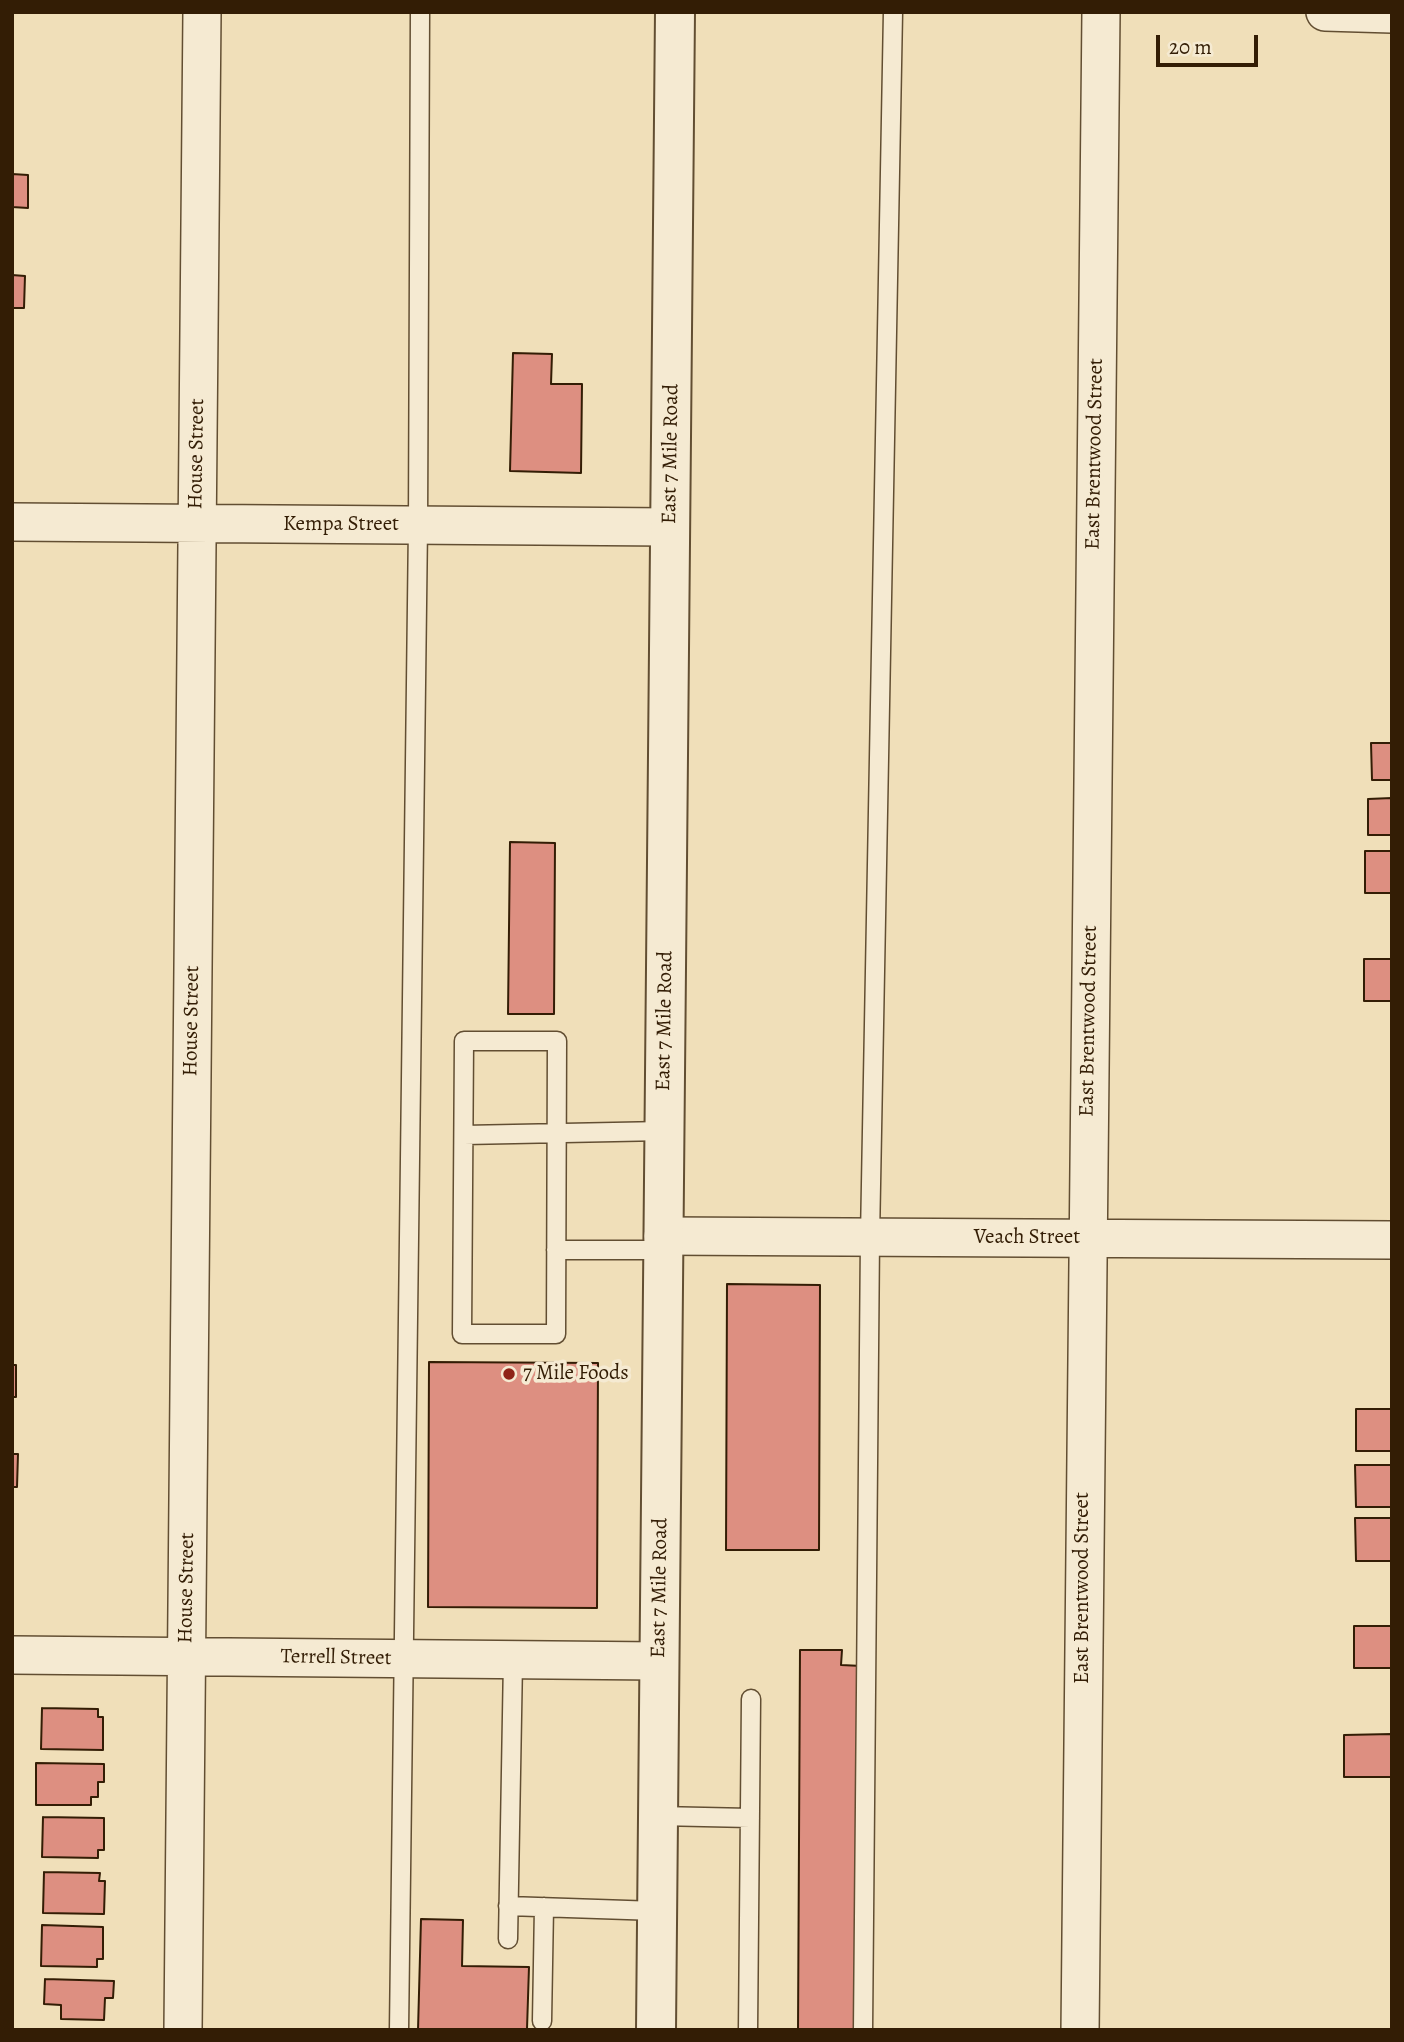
<!DOCTYPE html>
<style>
body{margin:0}
#map{position:relative;width:1404px;height:2042px;overflow:hidden;background:#f0dfb9;font-family:Alegreya,serif}
canvas{display:block}
.frame{position:absolute;inset:0;border:14px solid #331d05;pointer-events:none}
.scale{position:absolute;left:1156px;top:35px;width:102px;height:32px;box-sizing:border-box;border:4px solid #331d05;border-top:0;padding-left:9px;font-size:21px;line-height:24px;white-space:nowrap;color:#331d05;-webkit-text-stroke:5px #f5ead2;paint-order:stroke}
</style>
<div id="map">
<canvas width="1404" height="2042"></canvas>
<div class="frame"></div>
<div class="scale">20 m</div>
</div>
<script>
const c = document.querySelector('canvas').getContext('2d');
c.lineJoin = 'round';
function paint(path, color) {
  c.fillStyle = color;
  c.fill(path, 'evenodd');
}
function poly(rows) {
  const path = new Path2D();
  for (const r of rows) {
    path.moveTo(r[0], r[1]);
    for (let i = 2; i < r.length; i += 2) path.lineTo(r[i], r[i + 1]);
  }
  return path;
}
function stroke(path, color, width, dash) {
  c.strokeStyle = color;
  c.lineWidth = width;
  c.lineCap = dash ? 'butt' : 'round';
  c.setLineDash(dash || []);
  c.stroke(path);
}
function write(font, color, halo, rows, align = 'center') {
  c.font = font + ' Alegreya,serif';
  c.lineWidth = 7;
  c.setLineDash([]);
  c.textBaseline = 'middle';
  c.strokeStyle = halo;
  c.fillStyle = color;
  for (const [text, x, y, turn = 0] of rows) {
    c.save();
    c.translate(x, y);
    c.rotate((+turn || 0) * Math.PI / 180);
    c.textAlign = isNaN(turn) ? turn : align;
    if (halo) c.strokeText(text, 0, 0);
    c.fillText(text, 0, 0);
    c.restore();
  }
}
const building = poly([
 [12,174,28,175,28,208,12,207,12,174],
 [12,275,25,276,24,308,12,308,12,275],
 [513,353,552,354,551,384,582,384,581,473,510,471,513,353],
 [1371,743,1392,743,1392,780,1372,780,1371,743],
 [1392,798,1392,835,1368,835,1368,799,1392,798],
 [510,842,555,843,554,1014,508,1014,510,842],
 [1365,851,1392,851,1392,893,1365,893,1365,851],
 [1364,959,1392,959,1392,1001,1364,1001,1364,959],
 [727,1284,820,1285,819,1550,726,1550,727,1284],
 [429,1362,598,1363,597,1608,428,1607,429,1362],
 [12,1365,16,1365,16,1397,12,1397,12,1365],
 [1356,1409,1392,1409,1392,1451,1356,1451,1356,1409],
 [12,1454,18,1454,17,1487,12,1487,12,1454],
 [1355,1465,1392,1465,1392,1507,1356,1507,1355,1465],
 [1355,1518,1392,1518,1392,1561,1356,1561,1355,1518],
 [1354,1626,1392,1626,1392,1668,1354,1668,1354,1626],
 [800,1650,842,1650,841,1665,862,1666,859,2030,798,2030,800,1650],
 [42,1708,98,1709,98,1717,103,1717,103,1750,41,1749,42,1708],
 [1392,1734,1392,1777,1344,1777,1344,1735,1392,1734],
 [36,1763,104,1764,104,1782,98,1782,98,1797,91,1797,91,1805,36,1805,36,1763],
 [43,1817,104,1818,104,1850,98,1850,98,1858,42,1857,43,1817],
 [44,1872,100,1873,99,1881,105,1881,104,1914,43,1913,44,1872],
 [421,1919,463,1920,462,1966,529,1967,527,2029,571,2030,418,2030,421,1919],
 [42,1925,103,1927,103,1959,97,1959,97,1967,41,1966,42,1925],
 [45,1979,114,1981,113,1998,105,1998,104,2020,61,2019,61,2005,44,2004,45,1979]
]);
paint(building, '#dd8f81');
stroke(building, '#331d05', 2);
const service = poly([
 [464,1041,557,1041,556,1334,462,1334,464,1041],
 [464,1135,664,1131],
 [556,1250,663,1250],
 [658,1816,750,1818],
 [508,1906,657,1911],
 [508,1939,513,1660],
 [542,2021,544,1907],
 [399,2030,418,525,420,12],
 [748,2030,751,1699],
 [863,2030,870,1237,893,12]
]);
const minor = poly([
 [1325,12,1392,14],
 [12,522,670,527],
 [663,1236,1392,1240],
 [12,1655,659,1661],
 [183,2030,202,12],
 [1080,2030,1101,12]
]);
const tertiary = poly([
 [656,2030,675,12]
]);
stroke(service, '#624e32', 21);
stroke(minor, '#624e32', 40);
stroke(tertiary, '#624e32', 42);
stroke(service, '#f5ead2', 18);
stroke(minor, '#f5ead2', 37);
stroke(tertiary, '#f5ead2', 38);
for (const [x, y, r, color] of [
 [509,1374,7,"#8f2418"]
]) {
  const dot = new Path2D();
  dot.arc(x, y, r, 0, 2 * Math.PI);
  c.fillStyle = color;
  c.fill(dot);
  stroke(dot, '#f5ead2', 2.5);
}
write('21px', '#331d05', '#f5ead2', [
 ["House Street",197,454,-89],
 ["East 7 Mile Road",671,454,-89],
 ["East Brentwood Street",1095,454,-89],
 ["Kempa Street",341,525],
 ["House Street",192,1021,-89],
 ["East 7 Mile Road",665,1021,-89],
 ["East Brentwood Street",1089,1021,-89],
 ["Veach Street",1027,1238],
 ["House Street",187,1588,-89],
 ["East 7 Mile Road",660,1588,-89],
 ["East Brentwood Street",1083,1588,-90],
 ["Terrell Street",336,1658,1]
]);
write('21px', '#331d05', '#f5ead2', [
 ["7 Mile Foods",523,1374]
], 'left');
</script>
